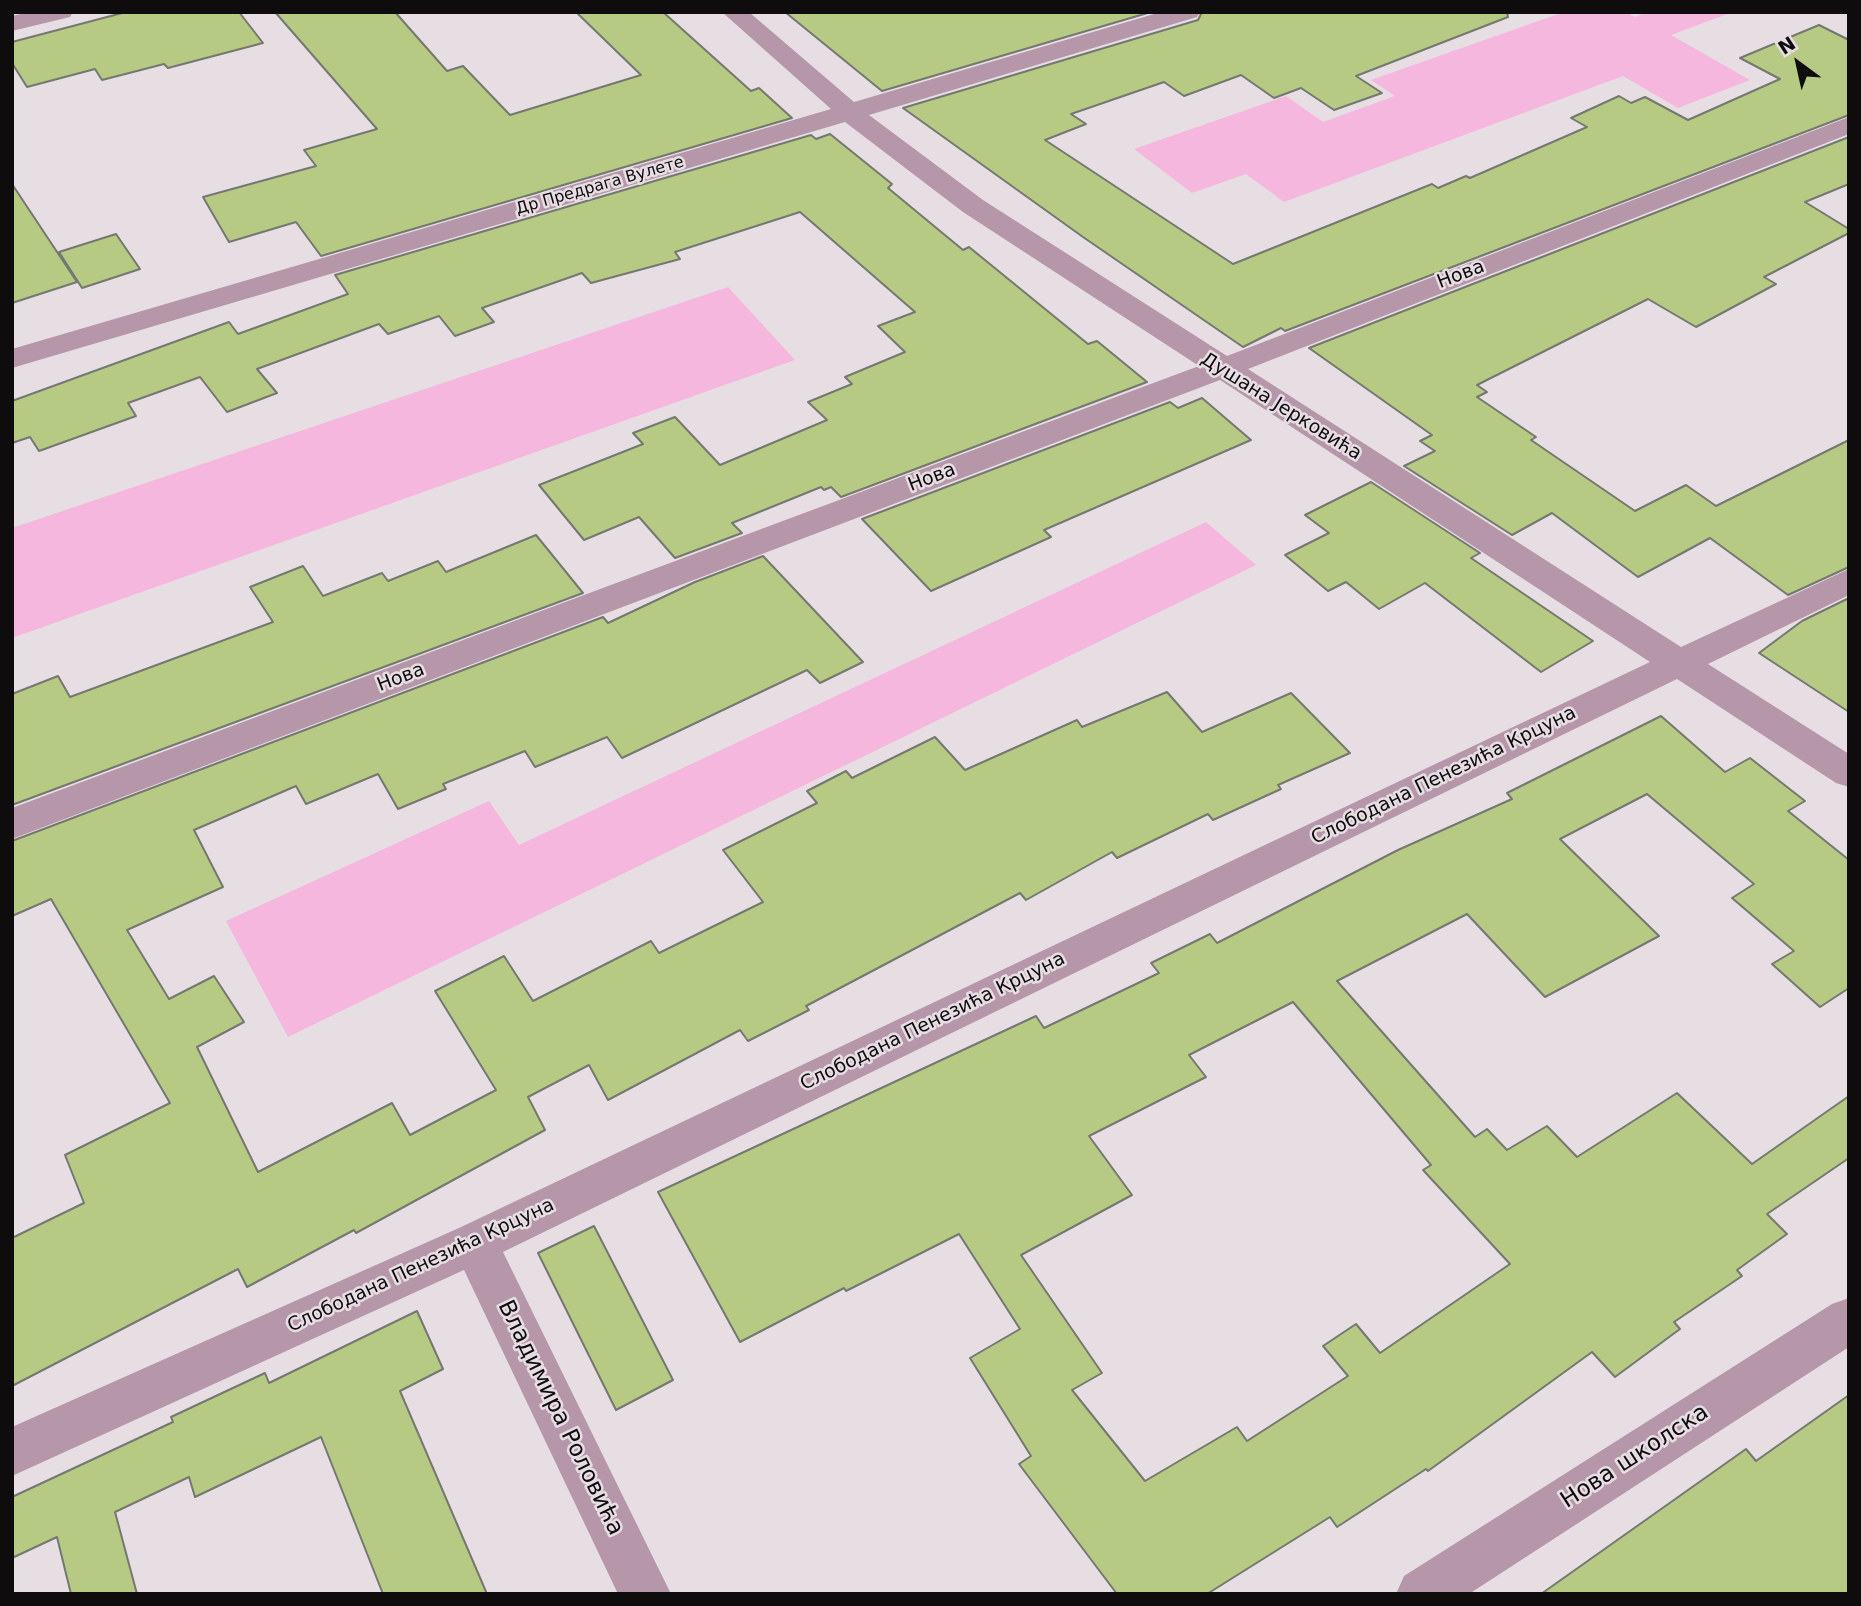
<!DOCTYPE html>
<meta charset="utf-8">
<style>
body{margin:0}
#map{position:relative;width:1861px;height:1606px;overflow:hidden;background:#e7dee3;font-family:"DejaVu Sans",sans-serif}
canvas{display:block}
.frame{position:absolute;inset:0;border:14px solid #0f0c0e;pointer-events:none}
.north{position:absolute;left:1763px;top:28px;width:70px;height:70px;-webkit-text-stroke:5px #e7dee3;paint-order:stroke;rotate:327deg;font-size:19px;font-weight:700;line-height:28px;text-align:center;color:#0f0c0e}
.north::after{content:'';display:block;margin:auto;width:24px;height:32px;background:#0f0c0e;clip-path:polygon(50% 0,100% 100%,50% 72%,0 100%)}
</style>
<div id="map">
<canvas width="1861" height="1606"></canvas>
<div class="frame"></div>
<div class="north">N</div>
</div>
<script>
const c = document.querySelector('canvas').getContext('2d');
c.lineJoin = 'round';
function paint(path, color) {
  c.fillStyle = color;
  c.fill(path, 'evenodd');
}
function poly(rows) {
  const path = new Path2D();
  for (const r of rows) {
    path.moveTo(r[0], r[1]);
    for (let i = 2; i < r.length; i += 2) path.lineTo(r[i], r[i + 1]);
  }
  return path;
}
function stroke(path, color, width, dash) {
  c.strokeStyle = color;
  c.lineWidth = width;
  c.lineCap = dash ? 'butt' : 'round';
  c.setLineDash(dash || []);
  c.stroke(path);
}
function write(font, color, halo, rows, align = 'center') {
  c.font = font + ' "DejaVu Sans",sans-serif';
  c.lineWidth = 5;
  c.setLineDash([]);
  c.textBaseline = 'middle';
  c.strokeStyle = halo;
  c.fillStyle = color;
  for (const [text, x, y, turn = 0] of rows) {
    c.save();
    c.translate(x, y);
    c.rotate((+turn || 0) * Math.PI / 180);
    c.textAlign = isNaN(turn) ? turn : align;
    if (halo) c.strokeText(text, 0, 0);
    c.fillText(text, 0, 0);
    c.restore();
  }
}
paint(poly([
 [1564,12,1626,12,1635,17,1648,12,1733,12,1671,35,1750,80,1678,108,1623,76,1284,202,1246,174,1192,193,1134,149,1286,96,1323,122,1395,96,1371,80],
 [728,287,795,360,12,638,12,528],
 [1206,522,1256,565,288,1037,226,921,489,801,519,845]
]), '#f5b7dd');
const building = poly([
 [126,12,239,12,263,43,168,68,164,64,102,80,95,69,27,87,12,63,12,42,126,12],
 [275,12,395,12,447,71,463,66,510,115,641,75,576,12,663,12,751,91,759,88,792,118,321,256,296,222,229,242,203,197,316,166,304,150,377,129,275,12],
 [785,12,1151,12,882,91,785,12],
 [1202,12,1507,12,1508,17,1356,76,1382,93,1334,110,1301,88,1274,98,1241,75,1184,96,1164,82,1071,114,1086,124,1045,140,1233,264,1432,184,1438,188,1466,176,1470,178,1587,127,1571,118,1619,96,1631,103,1645,97,1688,120,1780,79,1740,58,1819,25,1849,40,1849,115,1285,331,1281,328,1243,347,1083,237,903,108,1198,20,1202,12],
 [830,134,892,184,888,188,963,250,969,247,1088,344,1097,341,1147,382,841,497,831,487,824,490,821,487,732,523,742,533,675,558,639,517,584,540,539,485,643,444,633,433,675,417,720,465,827,420,808,402,852,384,845,377,905,352,878,326,915,312,800,212,675,252,680,259,591,283,582,273,482,308,494,322,455,336,439,316,388,334,379,324,257,369,277,393,227,412,200,377,128,403,136,416,39,451,30,437,12,443,12,401,229,322,238,334,348,294,335,275,811,135,816,139,830,134],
 [1849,137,1849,184,1805,202,1849,229,1849,233,1764,277,1776,284,1696,327,1648,299,1477,385,1487,392,1477,397,1536,437,1531,440,1635,511,1686,485,1716,506,1849,440,1849,567,1788,595,1710,538,1638,577,1552,513,1512,535,1404,466,1435,451,1420,441,1432,435,1309,348,1849,137],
 [12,184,77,282,12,303,12,184],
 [116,234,140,269,82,288,59,252,116,234],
 [1202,398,1251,440,1044,530,1051,537,931,591,862,519,1170,402,1178,408,1202,398],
 [1371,482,1480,553,1471,558,1593,641,1541,672,1425,583,1379,609,1346,582,1328,591,1285,555,1329,533,1305,515,1371,482],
 [536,535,583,593,12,805,12,694,58,676,70,697,273,622,250,587,303,566,323,596,382,573,388,581,438,561,446,572,536,535],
 [763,556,863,662,820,683,807,670,622,758,607,737,535,767,525,751,443,784,446,789,398,809,378,774,306,804,296,786,194,830,223,887,127,930,169,999,214,976,244,1022,197,1047,258,1172,392,1103,410,1135,496,1090,435,991,504,956,533,1001,651,941,659,953,763,902,723,850,817,803,807,791,846,771,852,778,935,737,965,770,1077,720,1082,727,1167,692,1202,732,1291,693,1350,753,1278,785,1281,789,1213,820,1208,814,1117,858,1112,852,1026,900,1020,893,806,1006,809,1010,748,1041,740,1030,608,1100,589,1065,528,1097,545,1130,356,1233,354,1230,247,1287,238,1269,12,1386,12,1238,84,1203,65,1155,170,1103,51,899,12,916,12,841,603,617,608,623,695,582,763,556],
 [1849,598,1849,712,1759,653,1802,621,1849,598],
 [1661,716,1725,772,1750,758,1805,801,1788,811,1849,860,1849,988,1820,1007,1772,964,1794,951,1732,898,1754,884,1647,794,1560,839,1659,936,1545,997,1467,914,1337,981,1475,1137,1487,1129,1507,1150,1547,1126,1577,1157,1677,1093,1752,1164,1849,1096,1849,1158,1767,1214,1787,1234,1737,1270,1742,1276,1674,1322,1680,1329,1615,1377,1592,1352,1428,1471,1426,1469,1337,1527,1330,1517,1207,1594,1117,1594,1019,1464,1031,1456,970,1358,1020,1329,959,1234,846,1291,844,1288,740,1342,658,1192,1036,1016,1044,1028,1159,973,1151,963,1210,934,1217,943,1398,850,1512,799,1507,793,1661,716],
 [1293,1002,1431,1165,1423,1170,1510,1264,1380,1353,1356,1324,1323,1346,1348,1376,1247,1441,1237,1427,1145,1481,1072,1390,1102,1373,1021,1255,1132,1195,1089,1136,1206,1077,1189,1055,1293,1002],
 [594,1226,673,1380,616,1410,538,1253,594,1226],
 [417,1311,443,1369,400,1391,487,1594,383,1594,321,1437,195,1497,189,1477,115,1512,137,1594,71,1594,57,1537,12,1558,12,1497,173,1422,171,1417,265,1373,269,1383,417,1311],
 [1849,1395,1849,1594,1541,1594,1746,1449,1756,1461,1849,1395]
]);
paint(building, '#b6ca84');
stroke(building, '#757870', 2);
paint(poly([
 [30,12,73,12,70,17,12,31,12,16,30,12],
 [722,12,749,12,854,102,1161,12,1200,12,1197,17,869,115,983,200,1227,356,1849,117,1849,134,1248,369,1681,647,1849,569,1849,595,1708,664,1849,754,1849,787,1836,783,1677,679,503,1252,671,1594,618,1594,464,1270,12,1476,12,1427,459,1228,1650,662,1220,380,12,839,12,808,1199,366,963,212,845,122,12,368,12,349,831,109,722,12],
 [1849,1298,1849,1347,1469,1594,1396,1594,1404,1576,1832,1304,1849,1298]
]), '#b597a9');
write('16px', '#0f0c0e', '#e7dee3', [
 ["Др Предрага Вулете",600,186,-16]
]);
write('19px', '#0f0c0e', '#e7dee3', [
 ["Нова",1461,275,-21],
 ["Душана Јерковића",1281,407,32],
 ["Нова",932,478,-21],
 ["Нова",401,678,-21],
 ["Слободана Пенезића Крцуна",1444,776,-26],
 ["Слободана Пенезића Крцуна",933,1022,-26],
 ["Слободана Пенезића Крцуна",421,1266,-25]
]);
write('23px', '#0f0c0e', '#e7dee3', [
 ["Владимира Роловића",560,1418,64],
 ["Нова школска",1635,1457,-33]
]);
</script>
